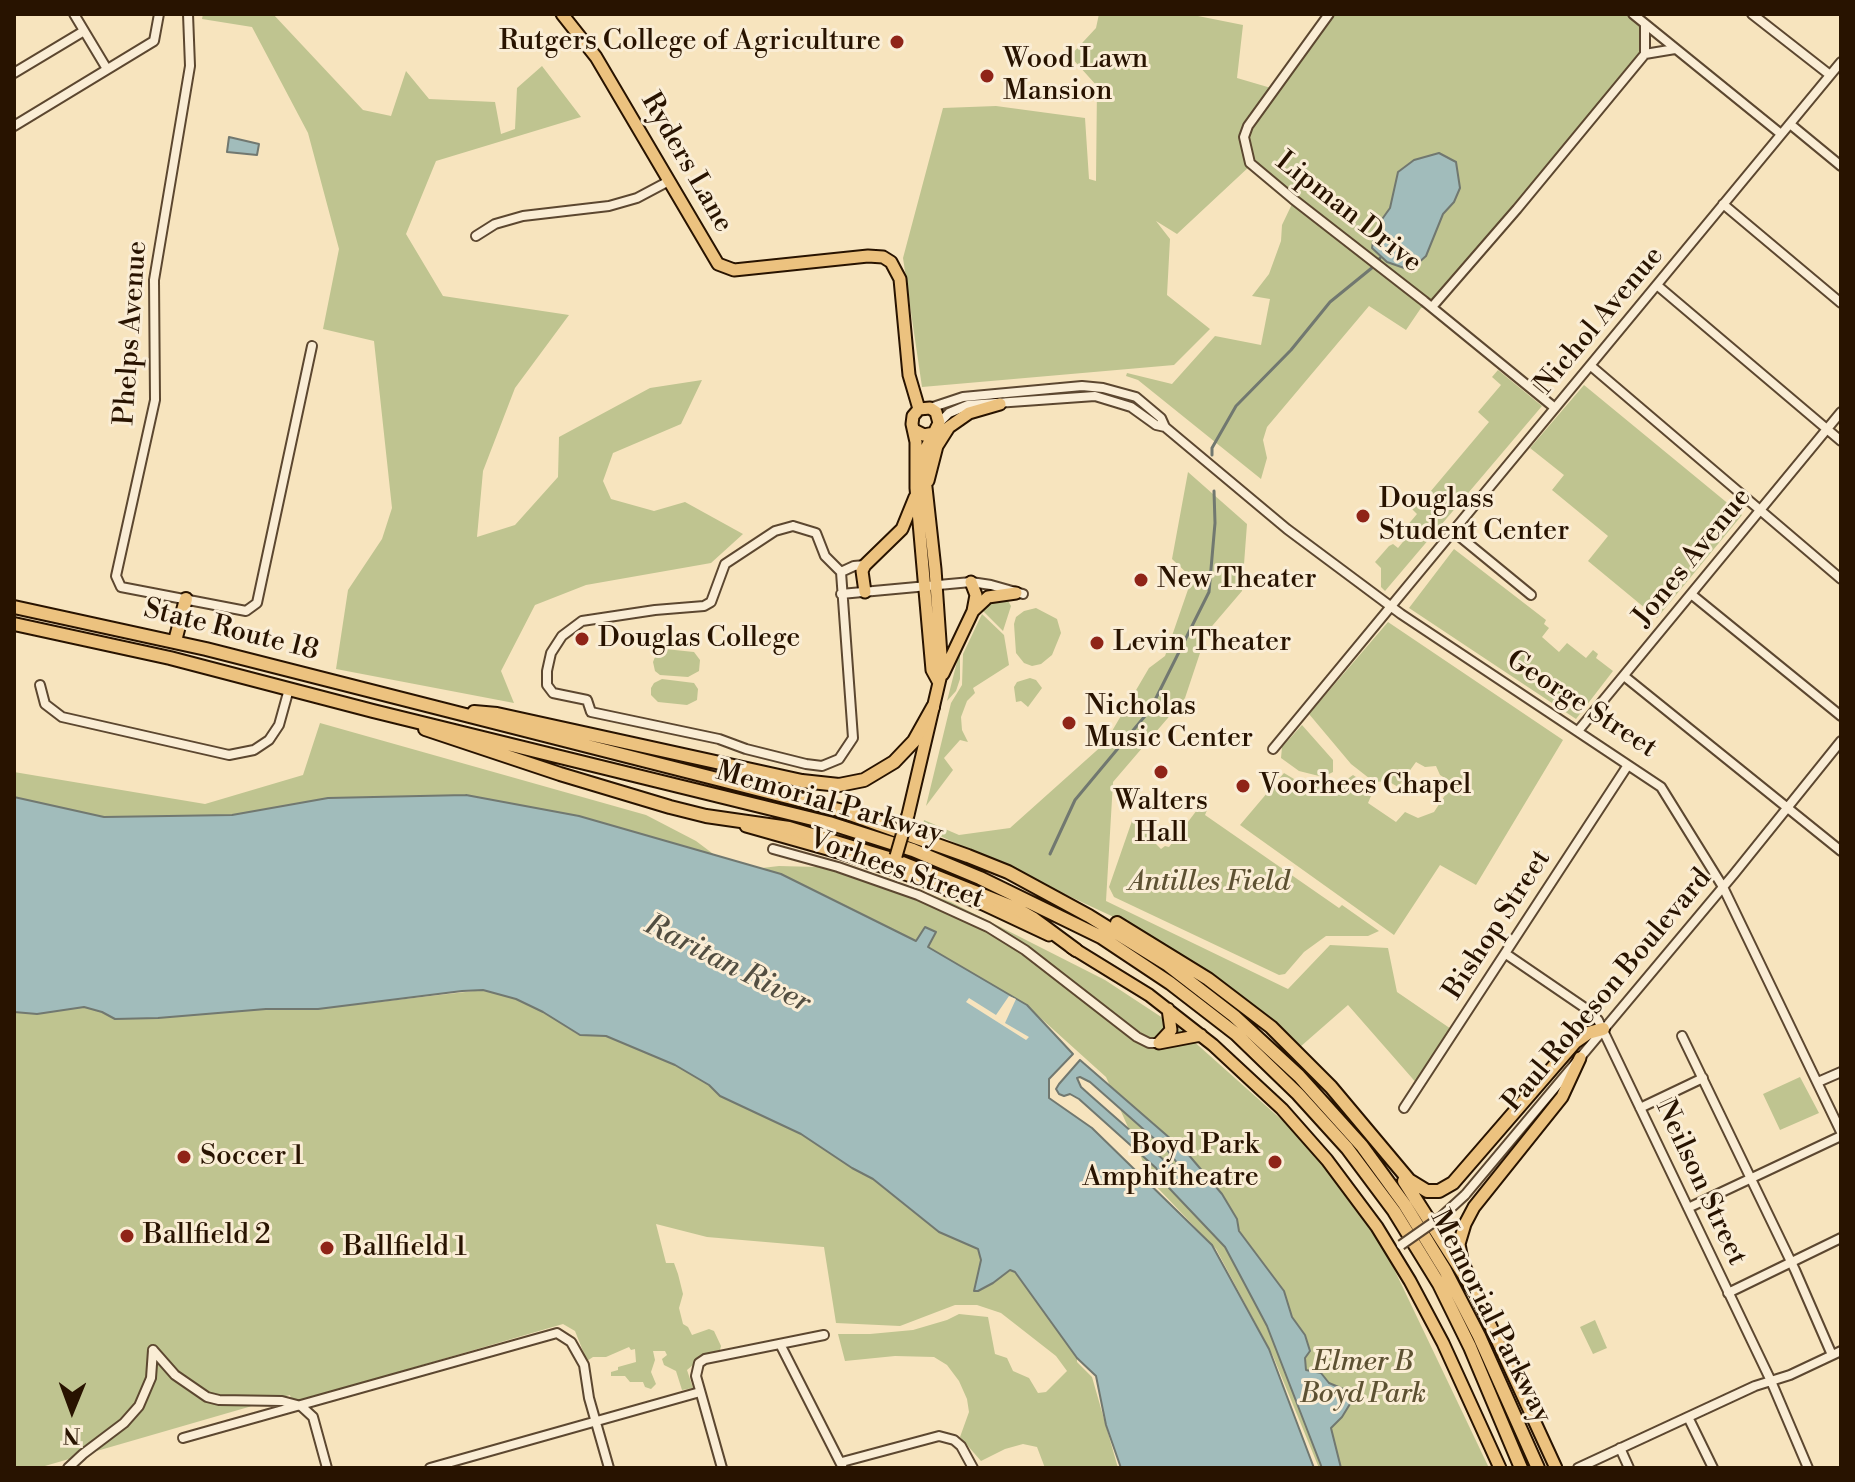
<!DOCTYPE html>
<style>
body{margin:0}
#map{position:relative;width:1855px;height:1482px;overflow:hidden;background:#f7e4be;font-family:"Libre Bodoni",serif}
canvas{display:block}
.frame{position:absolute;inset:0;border:16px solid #281300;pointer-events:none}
.north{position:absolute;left:32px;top:1370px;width:80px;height:80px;-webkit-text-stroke:6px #faedd5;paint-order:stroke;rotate:181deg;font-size:22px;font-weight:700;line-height:32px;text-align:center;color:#281300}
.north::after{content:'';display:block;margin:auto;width:28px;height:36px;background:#281300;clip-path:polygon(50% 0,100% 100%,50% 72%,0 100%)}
</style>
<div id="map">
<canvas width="1855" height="1482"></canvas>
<div class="frame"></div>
<div class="north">N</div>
</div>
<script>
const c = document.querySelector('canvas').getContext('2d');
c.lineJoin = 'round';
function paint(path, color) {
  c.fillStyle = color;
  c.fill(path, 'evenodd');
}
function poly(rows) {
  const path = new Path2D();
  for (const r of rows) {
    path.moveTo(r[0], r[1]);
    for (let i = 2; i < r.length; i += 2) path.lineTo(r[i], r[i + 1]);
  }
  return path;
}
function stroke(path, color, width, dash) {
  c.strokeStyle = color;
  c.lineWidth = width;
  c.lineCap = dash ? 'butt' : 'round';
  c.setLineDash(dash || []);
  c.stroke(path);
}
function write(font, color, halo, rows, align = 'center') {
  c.font = font + ' "Libre Bodoni",serif';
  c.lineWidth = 6;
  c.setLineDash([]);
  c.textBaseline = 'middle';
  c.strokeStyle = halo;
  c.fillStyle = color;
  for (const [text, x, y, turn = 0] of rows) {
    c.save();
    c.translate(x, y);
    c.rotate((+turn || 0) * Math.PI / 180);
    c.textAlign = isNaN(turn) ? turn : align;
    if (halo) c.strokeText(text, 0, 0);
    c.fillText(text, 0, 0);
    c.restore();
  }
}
paint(poly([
 [203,14,273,14,363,110,391,116,406,71,429,99,495,102,501,134,515,129,517,88,542,66,581,117,436,161,406,234,443,296,569,315,515,388,483,471,477,537,515,525,558,477,559,437,650,388,702,380,681,424,613,453,603,481,611,499,654,511,685,502,743,534,711,563,586,585,535,605,501,671,514,703,336,669,348,590,382,539,392,508,374,341,323,329,339,249,308,133,252,27,202,19],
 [1099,14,1188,14,1243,25,1237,78,1271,88,1329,14,1631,14,1645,24,1645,54,1430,307,1421,308,1406,330,1369,306,1267,427,1263,440,1267,458,1261,479,1138,380,1126,376,1127,373,1172,384,1215,336,1261,345,1270,299,1252,296,1269,274,1281,241,1282,225,1292,204,1309,214,1251,165,1177,234,1156,221,1170,239,1167,295,1210,329,1174,365,922,387,903,258,943,108,996,106,1085,118,1089,179,1096,181,1097,86,1070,56,1096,28],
 [1498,370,1542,406,1385,591,1381,587,1381,568,1375,562,1389,546,1393,544,1398,548,1411,532,1406,527,1417,514,1412,509,1412,498,1420,504,1489,422,1478,412,1501,385,1492,377],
 [1584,385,1742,515,1657,618,1588,561,1608,536,1552,490,1564,475,1530,448],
 [1188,472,1247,524,1242,591,1207,632,1185,698,1113,782,1106,901,1288,989,1330,945,1388,948,1397,992,1454,1031,1419,1086,1348,1005,1300,1047,1254,1007,1118,919,923,828,924,820,959,835,1010,828,1105,743,1149,668,1165,656,1192,578,1172,559],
 [1454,549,1546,620,1544,624,1549,628,1542,637,1559,652,1567,643,1586,658,1593,650,1598,654,1596,658,1613,671,1576,719,1409,608],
 [1007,599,1011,606,1003,631,981,609,995,600],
 [1036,608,1057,619,1061,633,1052,655,1041,664,1032,666,1024,663,1016,653,1014,624,1016,617,1024,611],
 [982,614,1004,635,1009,665,973,688,975,693,967,701,961,717,962,730,968,742,960,740,944,758,953,770,926,806,951,703,962,685,963,654],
 [1388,622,1563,740,1476,885,1440,865,1394,935,1240,825,1284,773,1299,782,1296,788,1311,793,1314,787,1343,782,1353,775,1374,789,1368,803,1396,822,1405,812,1418,818,1434,812,1453,783,1440,775,1436,766,1425,767,1416,762,1398,787,1388,781,1374,782,1351,764,1309,714],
 [665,649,694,652,700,660,699,671,688,677,660,675,655,671,653,662,657,652],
 [960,650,960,679,956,691,947,701],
 [1030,678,1036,680,1042,688,1028,707,1021,701,1016,702,1014,687,1017,682],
 [662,679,694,683,698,689,697,700,687,705,658,702,651,695,651,688,654,683],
 [320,723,646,815,696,841,720,859,14,822,14,772,205,804,303,775],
 [1302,725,1333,760,1333,772,1323,777,1299,771,1281,758,1282,747],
 [1200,806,1207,810,1205,815,1339,908,1342,905,1379,931,1368,936,1326,936,1304,952,1285,974,1279,975,1114,897,1109,887,1133,818,1154,837,1153,841,1161,849,1165,846,1169,847],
 [779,866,856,868,951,902,1105,980,1181,1030,1302,1138,1385,1250,1489,1468,1319,1468,1273,1356,1216,1249,1152,1182,1106,1077,1025,1004,762,868],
 [483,990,516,999,543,1012,579,1035,606,1036,675,1065,709,1085,720,1096,801,1134,852,1168,873,1179,939,1232,978,1249,981,1260,978,1291,1011,1270,1015,1272,1055,1326,1077,1358,1077,1362,1092,1377,1118,1468,1045,1468,1037,1447,1023,1444,1005,1449,981,1461,960,1437,969,1412,967,1399,959,1381,947,1365,934,1357,895,1356,845,1361,838,1334,870,1334,913,1330,947,1320,959,1314,988,1317,995,1354,1007,1358,1013,1371,1029,1378,1038,1393,1046,1392,1067,1371,1056,1356,1001,1313,977,1305,955,1305,900,1326,836,1323,824,1247,707,1237,656,1224,666,1263,674,1263,678,1274,683,1294,679,1308,683,1324,688,1327,692,1335,709,1329,714,1331,721,1346,719,1354,699,1360,687,1370,693,1388,682,1390,676,1371,664,1365,662,1359,667,1355,665,1351,653,1351,655,1360,651,1372,656,1384,651,1389,645,1387,643,1382,630,1382,625,1376,611,1376,611,1372,618,1370,618,1367,636,1362,635,1349,631,1350,629,1347,606,1357,593,1357,587,1361,575,1331,563,1324,292,1403,290,1395,38,1468,14,1468,14,1012,37,1014,84,1007,102,1012,115,1019,158,1018,266,1009,318,1009],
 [1800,1077,1819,1113,1780,1130,1763,1094],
 [1595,1320,1607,1348,1593,1354,1580,1327]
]), '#bfc490');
const water = poly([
 [229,137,259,144,257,155,227,152,229,137],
 [1439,153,1456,162,1460,188,1454,202,1443,214,1426,256,1416,265,1407,269,1387,262,1372,248,1375,229,1390,208,1398,172,1414,160,1439,153],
 [466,795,579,816,781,874,916,941,925,927,936,932,928,947,1027,1005,1073,1054,1049,1079,1049,1098,1092,1128,1212,1245,1269,1349,1314,1468,1121,1468,1106,1425,1096,1376,1077,1358,1015,1272,1010,1270,993,1283,978,1291,974,1291,981,1260,978,1249,939,1232,873,1179,852,1168,801,1134,720,1096,709,1085,675,1065,606,1036,580,1035,543,1012,516,999,483,990,462,991,318,1009,266,1009,158,1018,115,1019,102,1012,84,1007,37,1014,14,1012,14,797,104,817,232,815,328,798,466,795],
 [1080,1060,1187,1153,1222,1194,1237,1219,1239,1231,1284,1291,1292,1317,1305,1335,1310,1351,1305,1358,1306,1370,1321,1373,1329,1383,1353,1393,1353,1399,1342,1417,1331,1428,1341,1468,1322,1468,1267,1326,1225,1247,1169,1188,1156,1168,1079,1099,1070,1094,1064,1096,1059,1094,1056,1089,1059,1084,1080,1060],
 [1080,1077,1090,1082,1167,1150,1182,1169,1165,1161,1091,1096,1081,1087,1077,1078,1080,1077]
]);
paint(water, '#a1bcbb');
stroke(water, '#717870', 2);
paint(poly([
 [1009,996,1016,999,1005,1023,1029,1037,1026,1040,966,1002,969,998,996,1015]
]), '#f7e4be');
stroke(poly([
 [1379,260,1380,258],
 [1212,455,1212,448,1236,406,1291,350,1330,302,1373,267],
 [1050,854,1075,800,1150,710,1209,592,1215,523,1214,491]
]), '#717870', 3);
const minor = poly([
 [74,14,107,69],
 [188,14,190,66,154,280,155,400,116,576,121,587,246,611,257,603,312,346],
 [1329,14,1248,126,1244,137,1250,163,1293,199,1424,301,1555,408],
 [1633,14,1781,134],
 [1752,14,1830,75],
 [1645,54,1675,49],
 [14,73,84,31],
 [1790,124,1841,166],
 [14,126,154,41,159,14],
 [1723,204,1841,303],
 [476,236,495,224,523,216,609,206,637,198,669,181],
 [1658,286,1841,441],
 [1432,307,1517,209,1645,54,1645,24],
 [1591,366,1841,579],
 [930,408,963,397,1082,386,1103,388,1136,397,1161,418,1165,427,1287,529,1401,614,1661,787,1723,887,1841,1132],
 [939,423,949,413,968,405,1095,396,1131,407,1156,425,1165,427],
 [793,526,816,533,825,556,841,572,853,738,839,759,822,766,806,764,746,749,719,739,591,712,587,700,553,693,547,685,547,671,551,653,562,636,582,621,655,610,704,606,711,602,725,564,775,531,793,526],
 [1453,531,1531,595],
 [841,572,854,566,865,565],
 [841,594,971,582,991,585,1023,594],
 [1691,594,1841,716],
 [1624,676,1841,851],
 [40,685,45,704,62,717,229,755,254,750,269,740,279,725,289,689],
 [1578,731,1841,412],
 [1273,749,1841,62],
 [773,849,838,867,918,895,988,927,1025,950,1137,1037,1149,1043,1159,1043],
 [1506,954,1588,1010,1598,1020,1771,1381,1808,1468],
 [1682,1036,1795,1270,1832,1355],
 [1818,1082,1841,1072],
 [1404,1108,1628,765],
 [1640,1108,1703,1078],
 [1465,1195,1734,874,1841,741],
 [1688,1208,1841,1136],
 [1728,1293,1841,1238],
 [780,1344,843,1468],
 [153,1350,175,1375,207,1397,219,1400,282,1401,301,1406,313,1417,327,1468],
 [1688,1417,1713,1468],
 [183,1438,557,1333,571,1342,584,1365,589,1398,609,1468],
 [1620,1448,1629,1468],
 [842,1462,939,1436,954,1440,961,1446,973,1468],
 [68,1468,83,1454,124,1423,139,1406,151,1378,153,1350],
 [430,1468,700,1392],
 [722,1468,696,1376,699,1363,705,1359,824,1335],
 [1578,1468,1755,1386,1790,1375,1841,1351]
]);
const major = poly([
 [562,14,596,57,718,264,734,270,868,256,883,257,891,262,900,279,909,375,919,409],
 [914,430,924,435,934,433,939,423,936,412,930,408,919,409,913,416,912,424,916,442,916,488,932,670,938,681],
 [928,481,937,446,949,427,969,413,1000,404],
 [865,592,862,571,865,565,902,529,915,497],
 [973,611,988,597,1016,593],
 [943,674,973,611,976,595,971,582],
 [908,815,942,670,935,569,924,469,925,450,934,433],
 [746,826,838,852,920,879,983,904,1049,935],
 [1071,947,1149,995,1213,1045,1282,1109,1327,1160,1377,1227,1410,1281,1443,1343,1500,1468],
 [1159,1043,1201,1035],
 [1159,1043,1171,1030,1168,1009],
 [1556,1468,1475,1292,1462,1260,1459,1244,1465,1224,1474,1207,1562,1097,1580,1058]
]);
const highway = poly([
 [14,607,206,649,839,810,968,856,1008,872,1089,916,1168,965,1234,1016,1299,1076,1362,1146,1405,1205,1445,1270,1479,1336,1538,1468],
 [14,624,170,658,373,711,829,823,913,850,980,878,1101,937,1170,983,1236,1034,1298,1094,1347,1148,1394,1211,1439,1284,1470,1347,1521,1468],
 [175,641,186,599],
 [474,712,497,714,802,781,839,785,864,780,894,762,914,741,933,707],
 [425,729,560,774,670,807,706,816,789,828,895,860,1015,908,1034,919,1076,950],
 [1117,923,1208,979,1271,1027,1331,1087,1409,1180,1427,1191,1439,1191,1453,1183,1575,1042,1588,1033,1603,1029],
 [1404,1181,1475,1292]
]);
stroke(minor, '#5c4730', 12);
stroke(major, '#281300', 15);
stroke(highway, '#281300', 16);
stroke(minor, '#faedd5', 8);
stroke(major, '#ecc27f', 11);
stroke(highway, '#ecc27f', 12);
const minorBridge = poly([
 [1401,1245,1441,1217,1465,1195]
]);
const majorBridge = poly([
 [896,856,908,815]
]);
stroke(minorBridge, '#5c4730', 12, []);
stroke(majorBridge, '#281300', 15, []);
stroke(minorBridge, '#faedd5', 8);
stroke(majorBridge, '#ecc27f', 11);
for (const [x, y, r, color] of [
 [897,42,8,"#8f2418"],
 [987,76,8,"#8f2418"],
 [1363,516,8,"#8f2418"],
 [1141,580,8,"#8f2418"],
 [582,639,8,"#8f2418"],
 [1097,643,8,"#8f2418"],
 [1069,723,8,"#8f2418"],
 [1161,772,8,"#8f2418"],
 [1243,786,8,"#8f2418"],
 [184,1157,8,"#8f2418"],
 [1275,1162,8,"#8f2418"],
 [127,1236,8,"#8f2418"],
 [327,1248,8,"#8f2418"]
]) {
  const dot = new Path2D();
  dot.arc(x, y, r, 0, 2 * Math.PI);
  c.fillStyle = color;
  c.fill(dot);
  stroke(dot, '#faedd5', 3);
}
write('28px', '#281300', '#faedd5', [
 ["Rutgers College of Agriculture",881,42,"right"],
 ["Wood Lawn",1003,60],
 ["Mansion",1003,92],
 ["Douglass",1379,500],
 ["Student Center",1379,532],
 ["New Theater",1157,580],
 ["Douglas College",598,639],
 ["Levin Theater",1113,643],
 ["Nicholas",1085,707],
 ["Music Center",1085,739],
 ["Voorhees Chapel",1259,786],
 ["Walters",1161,802,"center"],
 ["Hall",1161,834,"center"],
 ["Boyd Park",1259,1146,"right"],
 ["Amphitheatre",1259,1178,"right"],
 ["Soccer 1",200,1157],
 ["Ballfield 2",143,1236],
 ["Ballfield 1",343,1248]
], 'left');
write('28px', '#281300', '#faedd5', [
 ["Ryders Lane",686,163,60],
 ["Lipman Drive",1348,213,38],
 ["Nichol Avenue",1600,321,-50],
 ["Phelps Avenue",132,333,-86],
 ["Jones Avenue",1693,558,-51],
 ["State Route 18",231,631,14],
 ["George Street",1581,705,33],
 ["Memorial Parkway",829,804,16],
 ["Vorhees Street",896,870,20],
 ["Bishop Street",1498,925,-57],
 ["Paul Robeson Boulevard",1608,991,-50],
 ["Neilson Street",1700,1183,65],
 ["Memorial Parkway",1490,1317,63]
]);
write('italic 28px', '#5d5132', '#faedd5', [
 ["Antilles Field",1209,883],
 ["Elmer B",1363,1363],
 ["Boyd Park",1363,1395]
]);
write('italic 30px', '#524e41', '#faedd5', [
 ["Raritan River",727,965,27]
]);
</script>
